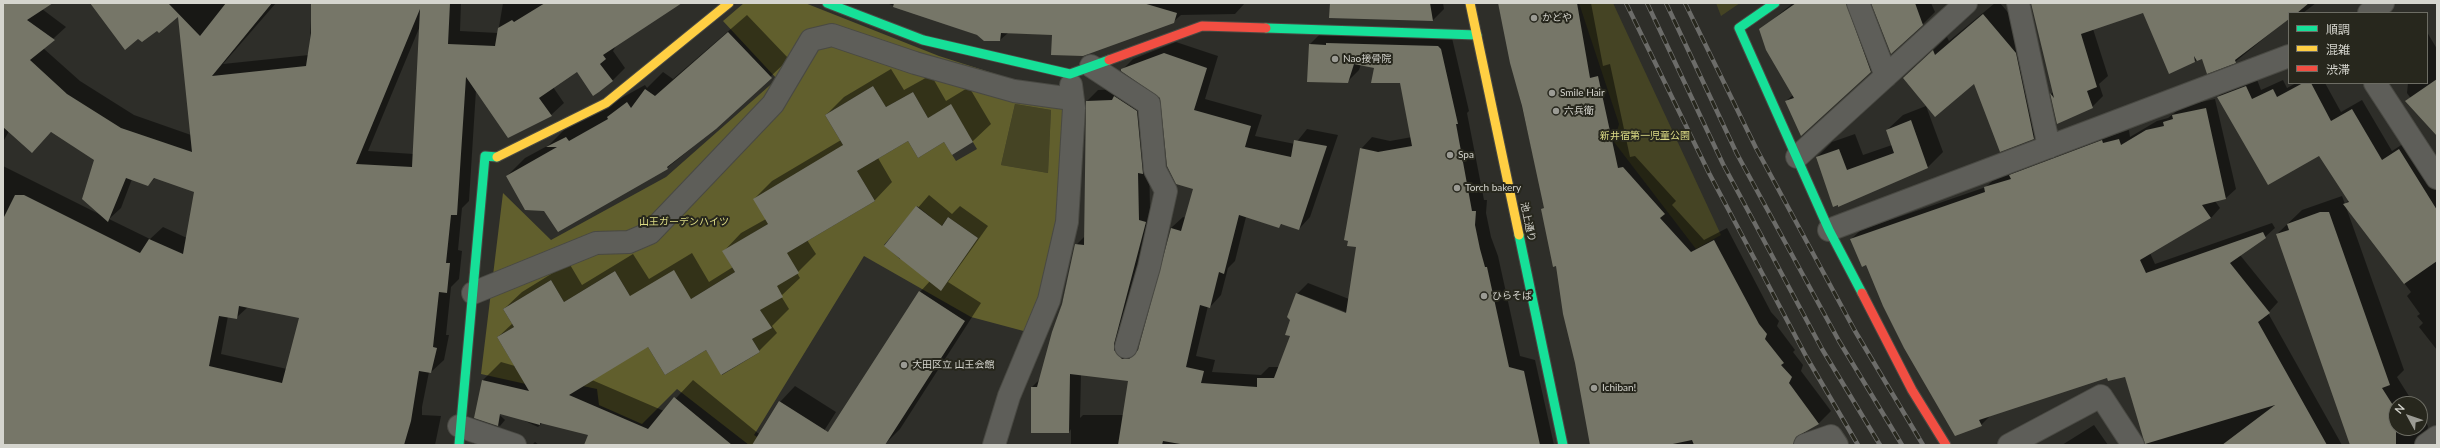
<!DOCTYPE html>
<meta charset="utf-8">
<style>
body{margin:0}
#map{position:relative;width:2440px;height:448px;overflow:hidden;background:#2e2e29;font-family:Lato,"Noto Sans JP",sans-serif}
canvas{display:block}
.frame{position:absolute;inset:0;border:4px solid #d5d5ce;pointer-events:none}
.legend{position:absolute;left:2288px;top:12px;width:140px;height:72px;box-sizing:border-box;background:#27271d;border:1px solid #6d6d64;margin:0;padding:5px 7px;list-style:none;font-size:12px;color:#d5d5ce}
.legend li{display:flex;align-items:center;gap:8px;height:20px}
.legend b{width:20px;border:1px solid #6d6d64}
.north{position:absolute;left:2388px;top:396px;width:40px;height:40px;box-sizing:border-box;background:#27271d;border:1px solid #6d6d64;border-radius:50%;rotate:310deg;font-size:11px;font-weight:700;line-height:16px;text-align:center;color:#d5d5ce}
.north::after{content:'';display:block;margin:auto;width:14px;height:18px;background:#9b9b94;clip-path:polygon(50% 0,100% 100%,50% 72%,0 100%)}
</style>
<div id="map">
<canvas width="2440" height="448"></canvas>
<div class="frame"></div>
<ul class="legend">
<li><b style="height:5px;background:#16e098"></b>順調</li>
<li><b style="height:5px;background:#ffcf43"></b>混雑</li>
<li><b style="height:5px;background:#f24e42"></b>渋滞</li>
</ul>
<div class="north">N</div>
</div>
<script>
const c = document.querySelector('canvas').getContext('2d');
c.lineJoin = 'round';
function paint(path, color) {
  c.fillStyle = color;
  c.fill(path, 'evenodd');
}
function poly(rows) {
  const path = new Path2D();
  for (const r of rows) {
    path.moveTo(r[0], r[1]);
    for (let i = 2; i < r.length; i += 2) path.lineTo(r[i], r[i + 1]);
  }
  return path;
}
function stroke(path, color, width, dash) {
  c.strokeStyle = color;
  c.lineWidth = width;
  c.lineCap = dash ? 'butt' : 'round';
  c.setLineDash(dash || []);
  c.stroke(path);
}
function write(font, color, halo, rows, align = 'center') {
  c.font = font + ' Lato,"Noto Sans JP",sans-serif';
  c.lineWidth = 4;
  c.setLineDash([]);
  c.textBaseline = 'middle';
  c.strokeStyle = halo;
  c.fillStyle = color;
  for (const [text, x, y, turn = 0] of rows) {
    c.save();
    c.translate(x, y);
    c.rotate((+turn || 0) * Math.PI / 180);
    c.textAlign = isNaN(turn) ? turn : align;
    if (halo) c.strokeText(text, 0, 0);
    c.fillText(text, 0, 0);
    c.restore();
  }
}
paint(poly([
 [1579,3,1613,3,1721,235,1696,249,1614,142,1619,124],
 [1716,3,1740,3,1721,16],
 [1015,104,1051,110,1048,173,1001,165]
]), '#454424');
paint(poly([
 [744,3,805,3,939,56,1046,90,1068,106,1064,225,1031,333,971,317,864,256,754,435,769,445,749,445,677,389,642,424,599,405,597,389,564,382,553,390,481,374,503,193,551,240,666,177,777,79,723,21],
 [873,86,886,107,913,92,928,118,951,105,977,149,956,161,944,142,918,158,908,141,857,171,875,201,787,253,777,286,760,310,771,328,752,339,760,352,722,375,706,350,665,375,648,347,515,367,497,337,514,327,503,309,551,280,564,302,615,271,630,296,691,299,735,272,723,251,768,224,843,145,825,115],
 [1015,104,1051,110,1048,173,1001,165],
 [917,206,933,219,900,259,884,245],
 [948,217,978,238,917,260]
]), '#615f2d');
paint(poly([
 [3,3,51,3,42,9,66,27,43,48,80,81,134,115,191,135,179,15,157,30,91,3,276,3,223,64,309,55,312,3,461,3,460,31,498,33,503,3,680,3,617,44,613,51,625,68,612,81,577,71,553,87,564,103,551,115,476,90,469,201,462,208,458,250,462,251,459,279,451,287,446,335,449,335,444,360,431,372,429,372,422,407,422,415,441,416,435,445,3,445,3,166,101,215,95,160,51,132,32,152,9,131,3,142],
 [420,26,414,154,368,151],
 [156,177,195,192,187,238,163,227,150,239,109,219,121,208,132,179,148,185],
 [248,307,300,317,287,369,221,354,228,316,236,318],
 [886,3,1245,3,1235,14,1181,15,1173,22,1053,34,1008,33,1000,40,977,35],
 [1331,3,1443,3,1444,9,1433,20],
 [1498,3,1591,3,1603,66,1610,64,1630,157,1635,156,1676,201,1672,205,1704,240,1727,228,1771,312,1779,321,1777,326,1795,350,1793,352,1803,365,1801,371,1831,411,1819,423,1805,431,1805,437,1815,445,1592,445,1557,265,1542,210,1545,207],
 [1793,3,1861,3,1883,60,1871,72,1786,101,1793,95,1760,30],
 [1872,3,1931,3,1935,12,1923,24],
 [1995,3,2000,3,2030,38,2048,124,2034,138,2001,150,1975,82,1904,78,1947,37,1949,41],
 [2033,3,2316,3,2303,13,2289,13,2289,18,2235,62,2202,58,2195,61,2143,11,2093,29,2108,76,2099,84,2103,96,2092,107,2058,122,2051,94,2054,91],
 [747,15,789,59,716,128,667,168,545,210,507,176,525,158,549,145,565,129,645,85,647,88,663,72,673,79],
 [2427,32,2437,49,2437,135,2407,93,2408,83,2427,83],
 [1321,33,1452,38,1469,111,1467,113,1484,200,1487,200,1486,213,1491,237,1498,256,1520,356,1535,360,1554,445,1071,445,1071,429,1069,432,1032,387,1040,379,1062,304,1076,245,1085,236,1087,101,1098,90,1122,89,1148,100,1150,209,1157,210,1134,348,1140,348,1171,228,1183,217,1186,218,1194,188,1161,97,1122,70,1133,59,1176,42,1218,56,1205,99,1262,115,1255,136,1295,144,1307,129,1338,135,1310,217,1299,229,1283,223,1279,227,1246,217,1235,261,1228,268,1221,295,1210,307,1208,306,1196,356,1215,360,1212,372,1261,375,1269,367,1279,367,1291,335,1297,294,1308,283,1349,299,1357,246,1361,149,1372,137,1390,141,1412,137,1401,82,1375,68,1361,64,1359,70,1347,82,1310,44],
 [1302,295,1351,314,1350,316,1302,297],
 [1081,374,1129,380,1124,415,1083,415,1080,418],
 [891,69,904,90,931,75,946,101,969,87,991,124,973,141,952,154,945,141,908,140,878,158,892,182,875,200,807,240,816,254,797,273,800,278,781,296,789,309,772,326,777,333,759,351,649,345,592,380,664,411,693,380,759,434,780,402,795,386,836,412,815,445,585,445,590,434,543,422,538,427,488,404,505,420,500,426,475,417,483,380,501,362,515,366,498,337,513,323,504,309,522,292,569,263,582,285,633,254,649,279,692,253,709,282,733,267,724,251,741,233,766,219,754,199,772,181,841,140,826,115,844,97],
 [2256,77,2261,90,2283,80,2287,88,2296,83,2325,83,2341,112,2362,100,2392,151,2409,140,2437,184,2437,350,2419,327,2423,323,2417,316,2420,314,2407,296,2411,292,2346,207,2404,370,2397,377,2414,404,2396,404,2396,428,2420,428,2420,413,2428,426,2427,432,2437,445,2351,445,2277,234,2302,210,2342,196,2345,204,2349,200,2319,154,2218,97,2228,87],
 [2215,99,2236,189,2226,198,2215,201,2220,208,2211,218,2150,253,2155,264,2272,223,2275,228,2265,237,2240,255,2278,302,2268,313,2342,445,2146,445,2125,376,2108,376,1991,415,1981,425,1866,264,1851,239,1861,230,1986,187,1995,178,2014,172,2020,166,2129,130,2130,137,2157,121,2168,118,2183,106],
 [1926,106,1943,152,1928,167,1838,204,1817,157,1832,142,1855,134,1863,155,1892,145,1887,130,1903,115],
 [929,195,952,214,960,206,988,226,948,282,981,303,900,429,884,445,821,445,920,292,930,281,886,245],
 [2094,425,2108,445,2062,445],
 [481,435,511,445,472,445],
 [535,442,539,445,532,445]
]), '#0007');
paint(poly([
 [3,3,53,3,27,20,55,40,30,60,67,94,121,128,192,152,178,17,159,33,157,31,142,42,138,39,125,50,90,3,168,3,200,36,226,3,272,3,212,76,306,66,311,33,311,3,450,3,448,44,495,46,498,28,512,20,514,22,545,3,682,3,603,55,606,59,600,64,613,81,599,92,593,96,577,72,539,98,552,116,508,138,466,77,457,215,451,215,446,263,450,263,447,293,439,292,433,347,437,348,431,373,419,371,411,421,404,445,3,445,3,219,15,195,24,195,140,253,149,239,183,254,194,192,154,178,148,186,126,178,108,222,82,199,94,160,51,132,32,153,3,127],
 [420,9,412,167,356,164],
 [239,306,299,318,282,383,209,366,219,316,237,319],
 [894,3,1143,3,1177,13,1174,23,1083,56,1051,55,1052,35,1001,33,1000,41,984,41,977,35,893,7],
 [1330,3,1430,3,1433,21,1329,18],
 [1498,3,1577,3,1590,78,1598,76,1618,168,1623,167,1665,214,1660,218,1691,252,1714,240,1759,324,1767,334,1765,339,1784,363,1781,365,1792,377,1789,383,1819,424,1796,437,1793,445,1694,445,1692,440,1668,445,1590,445,1575,363,1563,314,1556,266,1553,267,1541,209,1544,208,1522,106,1510,63],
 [1796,3,1846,3,1871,72,1801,136,1785,101,1794,98,1766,50,1759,29],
 [1871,3,1915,3,1923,25,1891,54],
 [2031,3,2309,3,2297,13,2289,13,2289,19,2235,60,2236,63,2207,74,2202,59,2197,61,2194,56,2195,62,2169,74,2143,13,2081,34,2097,87,2087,91,2093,108,2057,124,2050,93,2054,98],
 [1983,14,2016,53,2034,139,2000,152,1974,84,1935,117,1903,78,1933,50,1935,55],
 [728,32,772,78,716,129,667,167,668,169,558,232,544,211,525,210,506,176,557,147,546,147,566,137,569,141,608,119,607,117,627,102,631,108,645,89,655,96],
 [1326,43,1438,46,1441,49,1458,124,1456,124,1472,211,1476,211,1475,225,1480,249,1485,267,1487,267,1509,367,1524,371,1540,445,1186,445,1163,441,1162,445,1118,445,1128,381,1070,374,1069,433,1031,433,1031,387,1037,387,1052,332,1062,304,1075,244,1084,245,1086,101,1112,100,1114,96,1137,111,1143,174,1138,173,1139,220,1146,222,1114,344,1114,350,1122,359,1129,359,1138,350,1171,228,1181,231,1193,189,1176,184,1167,166,1160,98,1121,71,1121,69,1164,53,1207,68,1194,110,1251,126,1245,147,1291,157,1294,140,1327,146,1299,230,1281,224,1279,228,1239,215,1224,274,1219,272,1210,308,1200,305,1186,367,1204,371,1201,383,1257,387,1257,378,1274,378,1290,336,1285,335,1290,320,1287,317,1296,293,1346,313,1356,247,1347,246,1348,241,1344,240,1360,148,1378,152,1412,146,1400,83,1371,83,1374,68,1354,64,1348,83,1307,82,1309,44,1326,45],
 [2437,79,2437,136,2405,101],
 [2303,83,2311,83,2331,121,2352,109,2382,160,2399,149,2437,210,2437,261,2404,284,2343,204,2349,202,2319,156,2268,185,2217,97,2246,86,2252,99,2273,89,2277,97],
 [873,86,886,107,913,92,928,118,951,104,973,142,952,155,944,142,918,158,908,141,857,171,875,201,787,253,799,273,777,286,783,297,760,310,772,328,752,339,760,352,721,375,706,350,665,375,648,347,569,395,648,429,674,397,732,445,584,445,588,435,540,423,540,425,500,414,498,426,474,418,482,380,529,391,497,337,514,327,503,309,551,280,564,302,615,271,630,296,674,270,691,299,735,272,722,251,768,224,753,199,843,145,825,115],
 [2206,108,2226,199,2202,205,2211,218,2140,260,2146,273,2263,232,2266,238,2230,263,2270,313,2258,322,2327,445,2222,445,2275,405,2145,444,2125,377,2108,381,2107,378,1979,420,1982,426,1955,436,1904,348,1883,306,1866,265,1862,267,1850,239,1985,192,1984,187,2011,179,2009,175,2102,140,2103,143,2119,139,2121,145,2146,130,2164,126,2163,122,2173,119,2172,115],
 [1911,120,1928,168,1838,207,1838,205,1833,207,1816,157,1839,149,1847,170,1894,153,1886,130],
 [916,206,942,226,948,217,978,238,941,291,884,246],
 [2320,212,2329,212,2390,385,2382,388,2396,410,2396,445,2350,445,2276,234,2289,230,2287,224],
 [919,291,965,321,885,445,752,445,779,401,828,432]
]), '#767668');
const street = poly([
 [1858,3,1886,76],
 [2018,3,2049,147],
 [2369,13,2383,3],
 [1091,66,1149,104,1155,170,1166,191,1149,267,1126,347],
 [2375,83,2437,178],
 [1797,157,1966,3],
 [1829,230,2289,56],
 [473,293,596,243,629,242,650,233,773,104,811,40,832,35,915,63,1014,91,1072,99],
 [459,426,515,445],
 [994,445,1009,396,1049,300,1067,222,1074,108,1071,85],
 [1805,445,1831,436,1837,445],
 [2009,445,2101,396,2133,445],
 [2426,445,2437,437]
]);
const fast = poly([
 [827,3,923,40,1070,74,1109,60],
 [1775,3,1739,28,1829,230,1862,293],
 [1266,28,1477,35],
 [1519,235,1563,445],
 [459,445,485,156,497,157]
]);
const slow = poly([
 [1470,3,1519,235],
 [497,157,606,103,729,3]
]);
const jam = poly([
 [1109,60,1202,26,1266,28],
 [1862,293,1912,390,1946,445]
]);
stroke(street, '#494943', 24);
stroke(fast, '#494943', 11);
stroke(slow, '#494943', 11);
stroke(jam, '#494943', 11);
stroke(street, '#5e5e59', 22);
stroke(fast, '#16e098', 9);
stroke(slow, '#ffcf43', 9);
stroke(jam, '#f24e42', 9);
const rail = poly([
 [1626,3,1709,173,1807,358,1858,445],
 [1647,3,1723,164,1822,349,1880,445],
 [1666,3,1737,154,1839,341,1902,445],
 [1685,3,1756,148,1855,331,1923,445]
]);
stroke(rail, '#6c6c69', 4.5);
stroke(rail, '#27271d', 3, [9]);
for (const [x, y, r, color] of [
 [1534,18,4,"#9b9b94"],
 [1335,59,4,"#9b9b94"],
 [1552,93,4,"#9b9b94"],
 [1556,111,4,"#9b9b94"],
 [1450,155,4,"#9b9b94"],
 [1457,188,4,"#9b9b94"],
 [1484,296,4,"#9b9b94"],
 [904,365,4,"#9b9b94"],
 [1594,388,4,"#9b9b94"]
]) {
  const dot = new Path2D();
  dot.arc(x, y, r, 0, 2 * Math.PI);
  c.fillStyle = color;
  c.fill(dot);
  stroke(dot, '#27271d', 1.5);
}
write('10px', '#d5d5ce', '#27271d', [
 ["かどや",1542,18],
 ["Nao接骨院",1343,59],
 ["Smile Hair",1560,93],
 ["六兵衛",1564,111],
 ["Spa",1458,155],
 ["Torch bakery",1465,188],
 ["ひらそば",1492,296],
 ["大田区立 山王会館",912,365],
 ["Ichiban!",1602,388]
], 'left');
write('10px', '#dddc85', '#27271d', [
 ["新井宿第一児童公園",1645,136],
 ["山王ガーデンハイツ",684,222]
]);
write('10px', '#d5d5ce', '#27271d', [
 ["池上通り",1528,222,78]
]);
</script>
